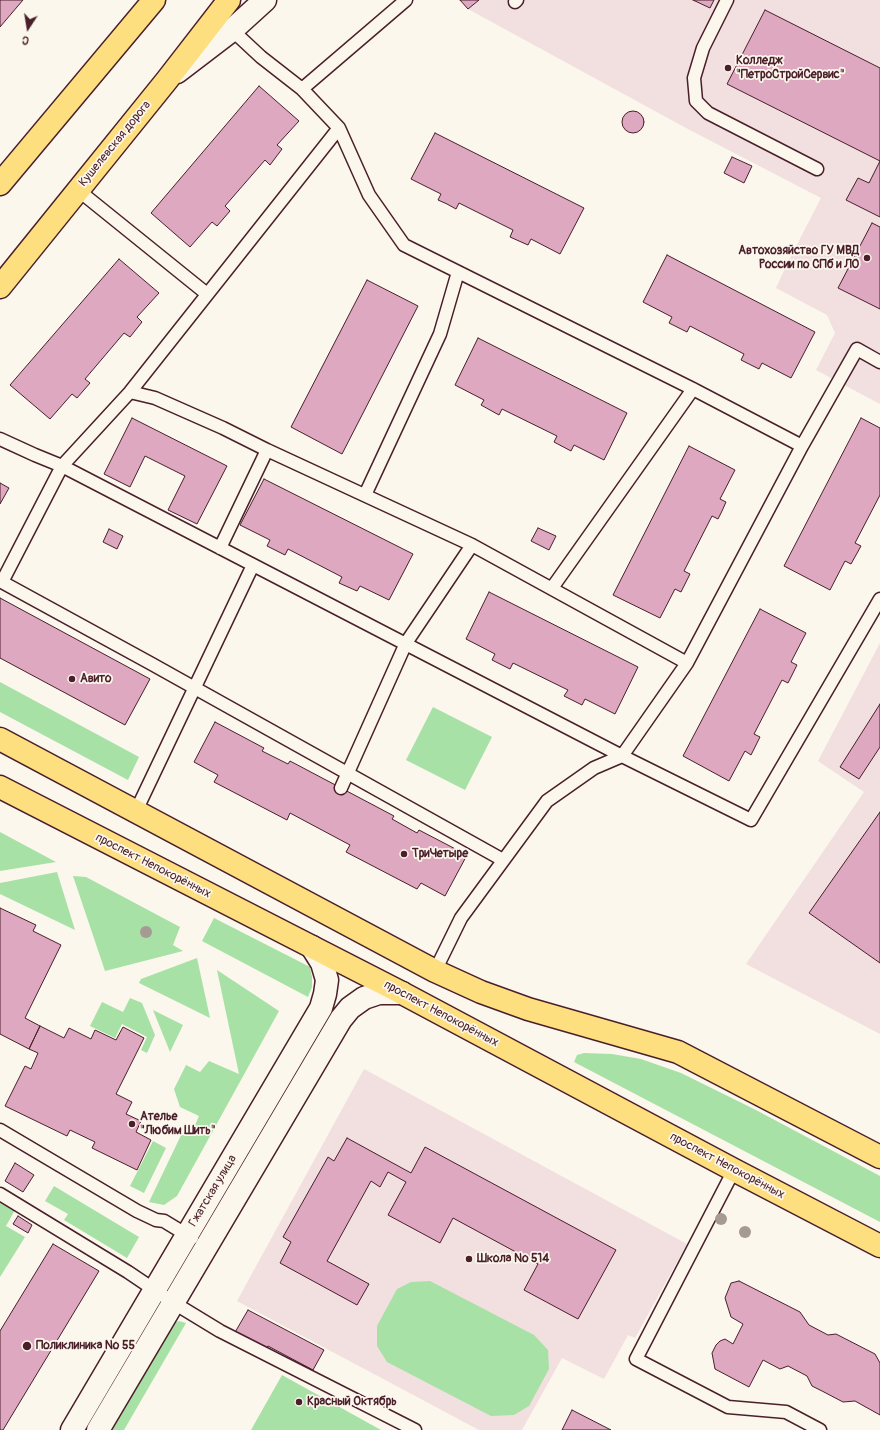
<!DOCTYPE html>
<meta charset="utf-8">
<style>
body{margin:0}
#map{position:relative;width:880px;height:1430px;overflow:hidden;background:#fbf7ec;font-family:Pangolin,sans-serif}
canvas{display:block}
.north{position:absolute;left:8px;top:8px;width:40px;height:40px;-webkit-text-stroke:3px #fbf7ec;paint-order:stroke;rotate:192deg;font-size:11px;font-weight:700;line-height:16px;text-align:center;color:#4a1f2b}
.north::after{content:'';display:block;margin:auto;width:14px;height:18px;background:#4a1f2b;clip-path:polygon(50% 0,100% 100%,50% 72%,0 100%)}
</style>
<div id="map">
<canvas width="880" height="1430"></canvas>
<div class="north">С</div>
</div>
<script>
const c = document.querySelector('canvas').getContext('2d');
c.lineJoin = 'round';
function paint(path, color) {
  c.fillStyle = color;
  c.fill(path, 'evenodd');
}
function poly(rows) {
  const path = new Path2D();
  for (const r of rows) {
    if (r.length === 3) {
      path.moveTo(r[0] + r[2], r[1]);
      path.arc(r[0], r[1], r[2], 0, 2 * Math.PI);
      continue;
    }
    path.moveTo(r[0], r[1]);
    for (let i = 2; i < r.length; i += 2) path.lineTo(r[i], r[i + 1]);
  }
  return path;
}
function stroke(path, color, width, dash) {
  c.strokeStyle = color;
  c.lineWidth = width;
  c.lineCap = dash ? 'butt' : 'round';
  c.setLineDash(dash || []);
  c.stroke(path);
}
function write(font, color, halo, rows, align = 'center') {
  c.font = font + ' Pangolin,sans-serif';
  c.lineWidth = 3.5;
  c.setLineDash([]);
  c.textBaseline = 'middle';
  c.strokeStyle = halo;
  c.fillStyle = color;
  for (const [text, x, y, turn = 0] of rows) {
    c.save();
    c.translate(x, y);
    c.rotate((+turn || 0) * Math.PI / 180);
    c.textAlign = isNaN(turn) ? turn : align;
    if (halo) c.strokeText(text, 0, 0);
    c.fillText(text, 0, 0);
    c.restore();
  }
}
paint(poly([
 [460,0,880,0,880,404,816,370,835,333,827,315,776,288,788,262,821,198,686,128,468,9],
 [880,643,880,1034,746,964,864,792,818,761],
 [364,1069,687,1244,635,1338,628,1335,604,1379,562,1358,522,1430,479,1430,237,1301]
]), '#f2dfdf');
paint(poly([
 [0,682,139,757,128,780,0,712],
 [433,707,492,737,465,790,406,760],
 [0,832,56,862,0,871],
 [57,872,75,930,0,894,0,883],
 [73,876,86,877,180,927,173,945,183,951,105,971],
 [214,918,310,967,312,977,312,987,308,997,202,941],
 [197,958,210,1018,139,983,141,979],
 [217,970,279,1011,177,1196,164,1205,149,1202,184,1129,192,1132,199,1116,180,1107,174,1089,186,1065,200,1072,209,1061,239,1074],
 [130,998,142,1003,155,1035,147,1053,141,1050,147,1037,122,1024,115,1038,90,1026,102,1002,123,1012],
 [153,1010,183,1025,170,1052],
 [584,1053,612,1054,641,1059,681,1073,754,1109,880,1176,880,1222,574,1062,577,1055],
 [153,1141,166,1148,144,1193,130,1186],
 [54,1186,139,1237,127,1258,64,1220,68,1214,45,1201],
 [0,1201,15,1210,6,1226,25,1237,0,1277],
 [430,1281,534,1335,548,1350,549,1369,529,1406,514,1415,491,1416,387,1362,377,1346,377,1326,397,1289,411,1282],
 [179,1321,186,1323,124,1430,111,1430,174,1323],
 [282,1375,381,1430,251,1430]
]), '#a7e1a6');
const building = poly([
 [0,0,23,0,0,27,0,0],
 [460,0,479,0,468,9,460,0],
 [693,0,714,0,710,8,693,0],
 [765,10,880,68,880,161,727,84,765,10],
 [259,86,299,121,277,145,282,149,270,165,265,160,225,206,230,211,217,226,212,222,190,247,151,213,259,86],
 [633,122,11],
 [435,133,584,208,560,254,531,239,528,245,510,237,513,230,459,203,456,209,447,204,438,200,441,194,411,179,435,133],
 [732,157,752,166,744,183,724,173,732,157],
 [880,161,880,217,846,200,858,178,869,183,880,161],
 [872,223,880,227,880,309,838,288,872,223],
 [667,255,815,332,791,378,762,363,759,369,741,360,744,354,690,326,687,332,669,323,672,317,643,302,667,255],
 [119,259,159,293,137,317,142,322,130,337,124,333,85,379,90,383,77,398,72,394,50,419,10,385,119,259],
 [367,280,418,306,342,454,291,427,367,280],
 [478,338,627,413,604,460,574,445,571,451,554,442,557,436,502,409,499,415,481,405,484,400,455,385,478,338],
 [132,418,227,466,197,524,168,510,185,476,145,456,130,487,104,474,132,418],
 [861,418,880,428,880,495,855,543,861,546,851,564,845,561,830,590,784,566,861,418],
 [689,446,735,470,720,499,726,502,722,511,718,519,712,516,684,571,690,574,681,592,675,589,660,618,613,595,689,446],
 [264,479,413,554,389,600,360,586,357,591,339,583,342,577,288,549,285,555,267,546,270,540,240,525,264,479],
 [0,483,9,488,0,504,0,483],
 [538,528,556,536,549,550,531,541,538,528],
 [109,529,123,536,117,549,103,542,109,529],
 [489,592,638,667,615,714,585,699,582,705,564,696,568,690,513,663,510,669,492,660,495,654,466,639,489,592],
 [0,598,150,679,125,725,0,658,0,598],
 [760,609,806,633,791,662,797,665,788,683,782,680,754,734,760,737,751,755,745,751,729,781,683,756,760,609],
 [880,704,880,747,859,779,840,767,880,704],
 [215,722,264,748,262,751,288,764,290,761,394,816,392,819,417,833,419,830,467,855,445,896,421,883,417,889,346,852,350,845,290,813,287,820,214,782,218,775,194,762,215,722],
 [880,812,880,963,809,913,880,812],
 [0,908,36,925,33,931,61,945,25,1018,40,1026,29,1049,0,1034,0,908],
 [40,1026,64,1038,69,1028,91,1039,95,1030,116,1040,123,1027,144,1038,116,1094,132,1102,126,1114,141,1121,136,1132,151,1140,137,1170,92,1148,95,1142,70,1130,67,1136,5,1106,25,1066,31,1069,38,1053,29,1049,40,1026],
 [347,1138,411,1173,425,1147,616,1250,578,1319,524,1290,538,1264,453,1218,440,1243,388,1215,406,1182,388,1172,380,1187,371,1181,327,1261,369,1284,357,1305,280,1263,291,1242,283,1237,328,1157,334,1161,347,1138],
 [15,1163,34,1175,23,1192,5,1181,15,1163],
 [18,1216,32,1225,28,1233,13,1224,18,1216],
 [53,1244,99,1271,3,1430,0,1430,0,1331,53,1244],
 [739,1281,800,1312,809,1325,828,1335,836,1334,875,1354,880,1363,880,1415,855,1401,843,1402,822,1391,812,1386,807,1376,788,1366,780,1369,763,1360,749,1387,715,1369,712,1353,716,1345,720,1341,725,1339,733,1344,743,1324,731,1317,725,1298,731,1283,739,1281],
 [248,1310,324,1350,313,1370,268,1346,265,1351,234,1334,248,1310],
 [572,1410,611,1430,562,1430,572,1410]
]);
paint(building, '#dda8c0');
stroke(building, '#4a1f2b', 1);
const service = poly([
 [727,0,703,48,694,78,696,101,708,113,817,169],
 [515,2,517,0],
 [232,30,261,57,302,89,339,128,369,195,404,245,693,389,802,446],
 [302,89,406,0],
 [339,128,130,392,62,466,2,582,150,663,503,860],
 [78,190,207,294],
 [130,392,155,398,223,428,267,450,472,545,687,663],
 [0,439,35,455,62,466,622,756,751,820,880,599],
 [365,495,440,334,458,272],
 [220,548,267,450],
 [552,588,693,389],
 [341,788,406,643,472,545],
 [136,811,253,565],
 [435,971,461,918,547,801,594,768,622,756,687,663,802,446,857,349,880,362],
 [0,1130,137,1211,156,1220,164,1221,192,1238],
 [734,1170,636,1359,728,1407,786,1412,820,1430],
 [0,1194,128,1272,174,1303,220,1331,415,1430]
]);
const minor = poly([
 [72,1430,321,1008,325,994,327,980,322,963,312,947],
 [98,1430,341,1019,350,1008,364,998,379,993,402,993]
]);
const secondary = poly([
 [177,72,232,30,265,0]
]);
const primary = poly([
 [0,184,154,0],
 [0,287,167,80,229,0],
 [0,739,435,971,481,992,528,1009,678,1052,880,1157],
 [0,787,402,993,734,1170,880,1246]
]);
stroke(service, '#4a1f2b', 15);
stroke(minor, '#4a1f2b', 25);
stroke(secondary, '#4a1f2b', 25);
stroke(primary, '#4a1f2b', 25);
stroke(service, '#fbf7ec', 12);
stroke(minor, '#fbf7ec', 22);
stroke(secondary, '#fbf7ec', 22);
stroke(primary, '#fedf80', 22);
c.fillStyle = '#a69b93';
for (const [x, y] of [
 [146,932],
 [721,1219],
 [745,1232]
]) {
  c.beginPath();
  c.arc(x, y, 6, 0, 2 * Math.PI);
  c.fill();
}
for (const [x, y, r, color] of [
 [728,68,4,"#4a1f2b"],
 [867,258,4,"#4a1f2b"],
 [72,679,4,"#4a1f2b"],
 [404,854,4,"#4a1f2b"],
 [132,1124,4,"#4a1f2b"],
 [469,1259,4,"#4a1f2b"],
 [27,1346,5,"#4a1f2b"],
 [299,1402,4,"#4a1f2b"]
]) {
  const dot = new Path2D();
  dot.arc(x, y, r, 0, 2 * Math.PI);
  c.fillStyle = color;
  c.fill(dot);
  stroke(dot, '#fbf7ec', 1.5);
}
write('bold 12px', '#4a1f2b', '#fbf7ec', [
 ["Колледж",736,61],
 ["\"ПетроСтройСервис\"",736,75],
 ["Автохозяйство ГУ МВД",859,251,"right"],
 ["России по СПб и ЛО",859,265,"right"],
 ["Авито",80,679],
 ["ТриЧетыре",412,854],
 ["Ателье",140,1117],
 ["\"Любим Шить\"",140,1131],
 ["Школа № 514",477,1259],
 ["Поликлиника № 55",36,1346],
 ["Красный Октябрь",307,1402]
], 'left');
write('12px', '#4a1f2b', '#fbf7ec', [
 ["Кушелевская дорога",115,144,-51],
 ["проспект Непокорённых",153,866,27],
 ["проспект Непокорённых",441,1014,28],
 ["проспект Непокорённых",727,1166,28],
 ["Гжатская улица",213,1191,-59]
]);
</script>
